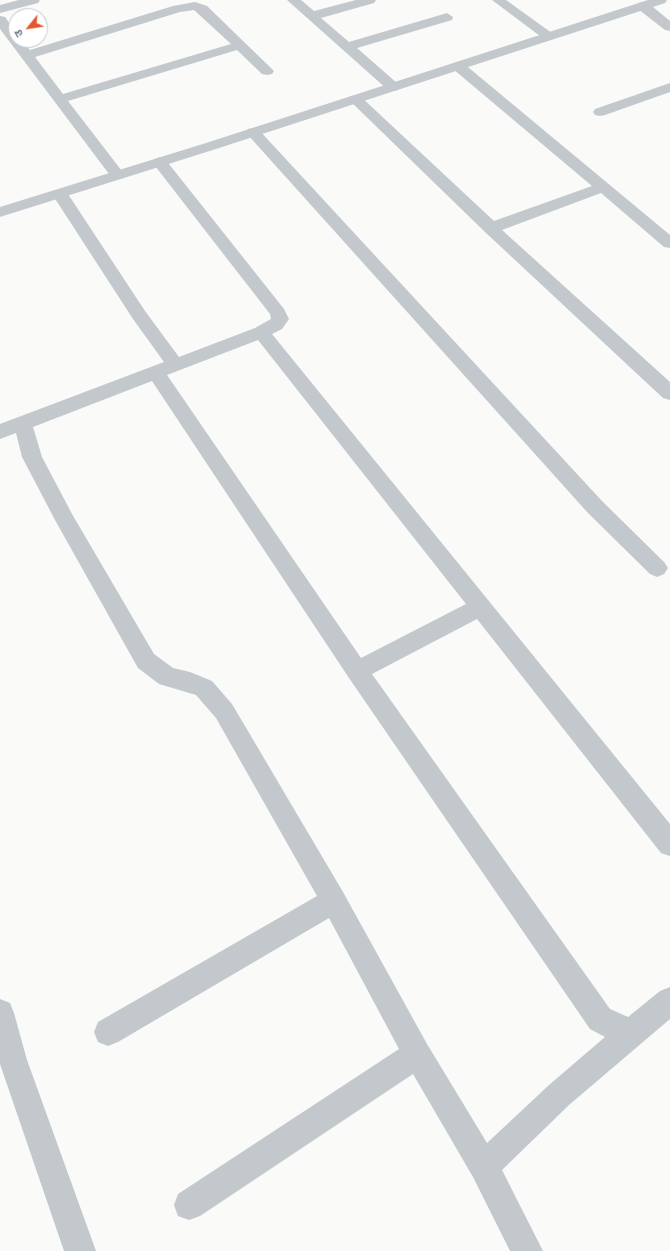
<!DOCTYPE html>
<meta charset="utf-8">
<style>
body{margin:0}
#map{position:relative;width:670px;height:1251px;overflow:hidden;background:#fafaf8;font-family:Cabin,"Noto Sans Devanagari",sans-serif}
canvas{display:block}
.north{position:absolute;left:8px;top:8px;width:40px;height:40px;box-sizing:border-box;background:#fff;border:1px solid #c1c8cd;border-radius:50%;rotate:240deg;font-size:11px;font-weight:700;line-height:16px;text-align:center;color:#657683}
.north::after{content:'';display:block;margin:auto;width:14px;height:18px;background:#e4572e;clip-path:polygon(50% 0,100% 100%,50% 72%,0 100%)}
</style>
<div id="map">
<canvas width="670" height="1251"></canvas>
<div class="north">उ</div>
</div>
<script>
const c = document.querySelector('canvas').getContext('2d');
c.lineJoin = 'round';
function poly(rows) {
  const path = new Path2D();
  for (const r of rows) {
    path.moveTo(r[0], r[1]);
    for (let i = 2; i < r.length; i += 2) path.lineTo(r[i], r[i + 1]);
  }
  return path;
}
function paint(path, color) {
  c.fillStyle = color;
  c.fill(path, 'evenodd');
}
paint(poly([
 [19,0,40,0,38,3,0,13,0,5,19,0],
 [287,0,301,0,314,11,356,0,376,0,374,3,321,18,349,42,447,13,453,17,452,20,357,48,398,84,400,87,398,90,393,91,388,90,287,0],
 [492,0,506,0,556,36,554,39,549,40,544,39,492,0],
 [195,2,207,6,274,71,272,74,267,75,262,74,237,50,68,101,125,175,122,178,117,180,112,178,0,29,0,16,5,17,16,32,16,40,22,40,30,50,173,6,195,2],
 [194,10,231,44,63,94,35,57,180,12,194,10],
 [643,2,648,3,670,21,670,31,665,30,638,9,637,6,638,3,643,2],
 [458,62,463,63,670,235,670,248,664,247,601,193,502,230,670,382,670,400,663,398,485,232,348,99,350,96,360,96,494,221,592,186,453,69,451,66,453,63,458,62],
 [670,83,670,92,605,115,600,116,595,115,593,112,595,109,670,83],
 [253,128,258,129,602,501,664,562,668,568,664,574,657,577,650,574,588,513,248,135,246,132,248,129,253,128],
 [160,157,165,159,284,309,289,319,282,329,272,334,670,824,670,856,661,853,477,619,372,674,610,1009,628,1017,660,991,670,987,670,1019,569,1105,502,1170,543,1251,510,1251,473,1177,413,1074,200,1216,189,1220,178,1216,174,1205,178,1194,399,1049,329,918,118,1042,108,1046,98,1042,94,1032,98,1022,317,896,216,718,196,695,159,684,138,668,55,520,22,457,16,433,0,439,0,424,164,362,133,319,52,194,54,191,66,191,145,311,179,357,255,328,271,319,270,314,152,162,155,159,160,157],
 [258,340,466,604,361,658,167,375,258,340],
 [152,381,349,678,590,1029,605,1037,549,1085,487,1143,427,1044,343,892,232,704,212,681,190,672,173,668,154,654,72,514,42,457,33,427,152,381],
 [0,999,10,1003,14,1013,27,1060,96,1251,64,1251,0,1064,0,999]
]), '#c3c8cc');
paint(poly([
 [648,0,667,0,665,3,216,149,0,217,0,207,206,143,648,0]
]), '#c3c8cc');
</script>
